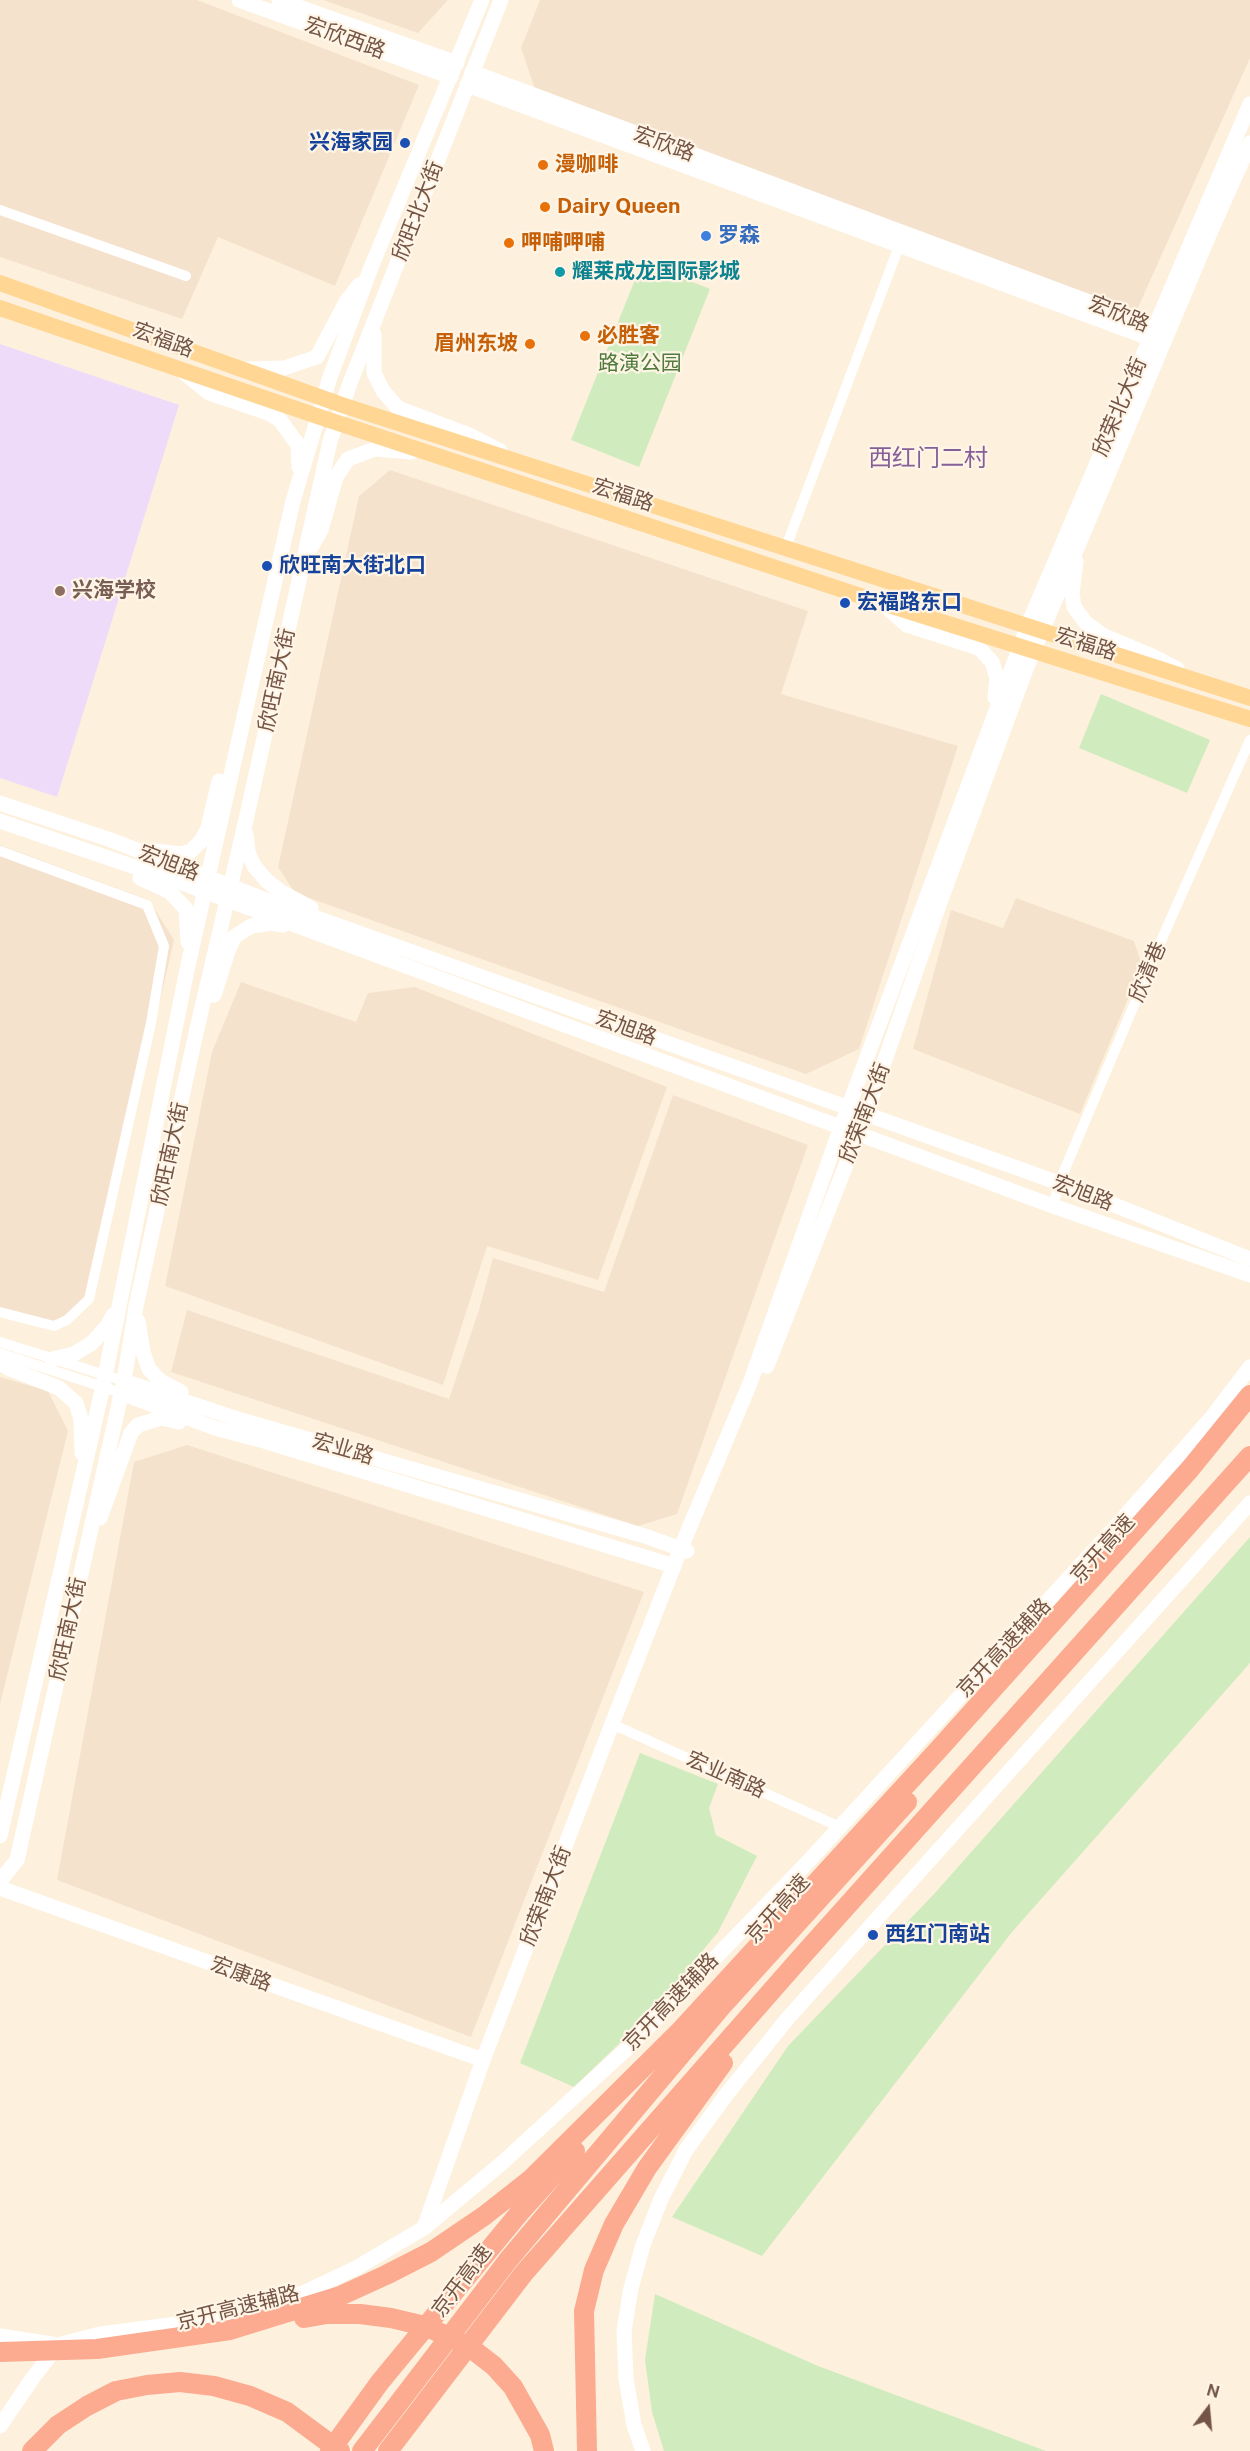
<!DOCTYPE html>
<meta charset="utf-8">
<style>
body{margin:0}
#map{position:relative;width:1250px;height:2451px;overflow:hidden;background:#fdf1de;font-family:"Public Sans",sans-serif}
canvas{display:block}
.north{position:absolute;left:1178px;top:2379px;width:60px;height:60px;-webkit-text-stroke:4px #fff5e6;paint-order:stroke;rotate:16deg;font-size:16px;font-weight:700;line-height:24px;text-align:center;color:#745545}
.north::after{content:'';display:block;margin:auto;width:21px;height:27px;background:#745545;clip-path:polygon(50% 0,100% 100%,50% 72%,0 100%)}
</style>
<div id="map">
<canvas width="1250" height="2451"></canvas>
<div class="north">N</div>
</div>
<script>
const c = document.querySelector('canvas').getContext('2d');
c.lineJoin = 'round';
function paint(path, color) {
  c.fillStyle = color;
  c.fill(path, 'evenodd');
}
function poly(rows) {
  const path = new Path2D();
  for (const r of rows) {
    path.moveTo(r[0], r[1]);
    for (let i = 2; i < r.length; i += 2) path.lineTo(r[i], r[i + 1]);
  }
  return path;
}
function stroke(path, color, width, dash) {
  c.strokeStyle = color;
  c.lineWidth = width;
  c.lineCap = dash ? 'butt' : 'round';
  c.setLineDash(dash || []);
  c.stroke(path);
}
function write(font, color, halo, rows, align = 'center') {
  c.font = font + ' "Public Sans","Noto Sans SC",sans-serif';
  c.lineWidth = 4.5;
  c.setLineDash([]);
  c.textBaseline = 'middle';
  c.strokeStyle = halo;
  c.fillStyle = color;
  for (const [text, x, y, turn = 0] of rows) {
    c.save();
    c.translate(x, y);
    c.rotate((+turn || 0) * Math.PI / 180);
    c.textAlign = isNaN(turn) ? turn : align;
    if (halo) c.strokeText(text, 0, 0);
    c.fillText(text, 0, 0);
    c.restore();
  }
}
paint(poly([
 [0,0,197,0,419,85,335,286,218,237,182,319,0,257],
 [323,0,448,0,418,33],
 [540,0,1250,0,1250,58,1136,312,535,89,521,48],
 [390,470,808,611,781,694,958,746,859,1049,806,1074,295,893,278,867,359,496],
 [0,845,149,900,174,940,91,1302,54,1331,0,1316],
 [1016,898,1134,941,1142,965,1080,1114,913,1049,951,910,1003,928],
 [241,982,356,1022,368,993,415,987,667,1087,598,1280,487,1246,443,1385,165,1286,212,1052],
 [673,1095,808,1145,677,1514,638,1526,171,1372,187,1310,449,1399,479,1310,493,1258,604,1292],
 [0,1377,48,1391,68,1431,0,1704],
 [187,1445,644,1592,471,2037,57,1880,134,1462]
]), '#f5e2cc');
paint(poly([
 [0,344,179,405,57,797,0,778]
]), '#eedbf9');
paint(poly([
 [642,262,710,289,639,467,571,440],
 [1101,694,1210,740,1187,793,1079,748],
 [1250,1537,1250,1663,1012,1932,762,2256,672,2217,788,2046,935,1893],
 [640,1753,718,1784,709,1808,716,1835,757,1856,718,1932,652,2012,574,2087,520,2063],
 [655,2294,818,2366,1046,2451,664,2451,652,2412,645,2360]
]), '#d0ebbd');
stroke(poly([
 [0,210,186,276],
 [786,547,899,246],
 [0,851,147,905,164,946,151,1023,89,1299,67,1320,54,1326,0,1312],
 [1053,1206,1059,1183,1161,941,1250,740],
 [0,1342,124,1381],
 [0,1353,121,1393],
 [612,1724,840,1827]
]), '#fff', 10);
stroke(poly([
 [239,0,451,77],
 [279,0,457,63],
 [472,72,1154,326,1160,333],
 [467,85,1149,338,1157,339],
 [374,334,374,373,383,391,398,408,469,435,500,451],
 [247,369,284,368,317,357,346,302,359,285],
 [183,372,209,393,268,413,280,420,298,445,299,467],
 [310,549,321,530,336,477,348,459,375,449,412,452],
 [1076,562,1072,593,1074,607,1086,623,1104,636,1152,656,1177,669],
 [882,603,907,625,979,648,992,662,997,678,995,698],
 [0,803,111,840,261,898,1059,1183,1250,1259],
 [0,821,182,883,1053,1206,1250,1275],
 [246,834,248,852,254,866,267,881,280,891,311,908],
 [155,851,181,854,191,851,201,841,208,828,219,781],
 [140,878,170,892,186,909,188,942],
 [214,995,228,951,234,937,251,926,272,923,283,925],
 [138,1321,143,1352,149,1369,160,1381,181,1392],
 [52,1359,74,1354,92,1343,108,1325,113,1315],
 [0,1363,8,1368,59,1388,76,1403,81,1419,82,1453],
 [767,1366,866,1114,939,905,1026,669,1209,235,1250,143],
 [124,1381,241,1420,645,1536,687,1551],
 [121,1393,215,1428,264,1441,674,1566],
 [100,1518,131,1433,138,1425,161,1418,179,1422],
 [0,1836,103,1386,188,965,293,501,330,377,370,270,482,0],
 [0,1881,17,1860,124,1381,136,1306,196,1033,245,824,330,441,350,383,501,0],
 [0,1888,483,2060],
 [424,2228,483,2060,612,1724,680,1550,750,1383,841,1127,1028,625,1250,104],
 [0,2336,52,2344],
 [0,2426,32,2379,58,2345,100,2334,209,2320,260,2307,303,2293,356,2268,424,2228,502,2163,630,2046,804,1866,1110,1533,1212,1417,1250,1367],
 [643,2451,634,2425,626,2379,624,2331,631,2288,643,2245,661,2199,686,2150,726,2095,788,2018,1250,1503]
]), '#fff', 15);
stroke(poly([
 [0,283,342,405,1250,698],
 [0,308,317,416,882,603,1250,719]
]), '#ffd694', 16);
stroke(poly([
 [304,2318,327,2314,360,2314,391,2318,425,2326,454,2339,476,2352,494,2366,513,2387,540,2435,544,2451],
 [0,2352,97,2349,230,2330,340,2296,386,2275,431,2252,484,2216,531,2179,681,2030,939,1749,1190,1469,1250,1395],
 [32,2451,58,2425,87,2406,116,2391,147,2385,180,2382,214,2386,250,2396,287,2412,340,2451],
 [330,2451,380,2382,521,2211,575,2151],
 [362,2451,509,2259,721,2007,907,1802],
 [388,2451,524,2273,803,1955,1250,1456],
 [587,2451,584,2311,594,2270,614,2224,647,2168,723,2063]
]), '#fcab91', 20);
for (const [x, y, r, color] of [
 [405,143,6,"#1a4fb4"],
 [543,165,6,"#e8710a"],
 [545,207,6,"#e8710a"],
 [706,236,6,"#3f7fe0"],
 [509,243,6,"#e8710a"],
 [560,272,6,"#0f9aa8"],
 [585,336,6,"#e8710a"],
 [530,344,6,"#e8710a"],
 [267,566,6,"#1a4fb4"],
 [60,591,6,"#8d6e63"],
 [845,603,6,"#1a4fb4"],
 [873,1935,6,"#1a4fb4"]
]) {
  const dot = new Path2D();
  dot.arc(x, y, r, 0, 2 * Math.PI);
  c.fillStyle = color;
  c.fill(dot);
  stroke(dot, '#fff5e6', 2);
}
write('21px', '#745545', '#fff5e6', [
 ["宏欣西路",345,38,20],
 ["宏欣路",664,144,20],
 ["欣旺北大街",418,211,-69],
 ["宏欣路",1119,314,22],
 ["宏福路",163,340,20],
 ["欣荣北大街",1120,407,-67],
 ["宏福路",623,495,18],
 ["宏福路",1086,644,18],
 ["欣旺南大街",277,680,-78],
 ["宏旭路",169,863,21],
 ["欣清巷",1148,972,-67],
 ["宏旭路",626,1028,20],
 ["欣荣南大街",865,1113,-69],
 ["欣旺南大街",170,1154,-78],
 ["宏旭路",1083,1193,21],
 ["宏业路",343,1449,16],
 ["京开高速",1103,1549,-48],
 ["欣旺南大街",68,1629,-78],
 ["京开高速辅路",1004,1648,-47],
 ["宏业南路",726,1775,24],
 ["欣荣南大街",546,1896,-69],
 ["京开高速",778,1909,-48],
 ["宏康路",241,1974,20],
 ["京开高速辅路",671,2002,-46],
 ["京开高速",462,2281,-53],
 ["京开高速辅路",238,2308,-14]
]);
write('bold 21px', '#164399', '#fff5e6', [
 ["兴海家园",393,143,"right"],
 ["欣旺南大街北口",279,566],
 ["宏福路东口",857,603],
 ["西红门南站",885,1935]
], 'left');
write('bold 21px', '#c56008', '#fff5e6', [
 ["漫咖啡",555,165],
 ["Dairy Queen",557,207],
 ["呷哺呷哺",521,243],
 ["必胜客",597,336],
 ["眉州东坡",518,344,"right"]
], 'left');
write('bold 21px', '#366cbe', '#fff5e6', [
 ["罗森",718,236]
], 'left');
write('bold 21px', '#0d838f', '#fff5e6', [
 ["耀莱成龙国际影城",572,272]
], 'left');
write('21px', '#507b3d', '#fff5e6', [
 ["路演公园",640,364]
]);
write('bold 21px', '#785e54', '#fff5e6', [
 ["兴海学校",72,591]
], 'left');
write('24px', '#856098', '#fff5e6', [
 ["西红门二村",928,459]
]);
</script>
